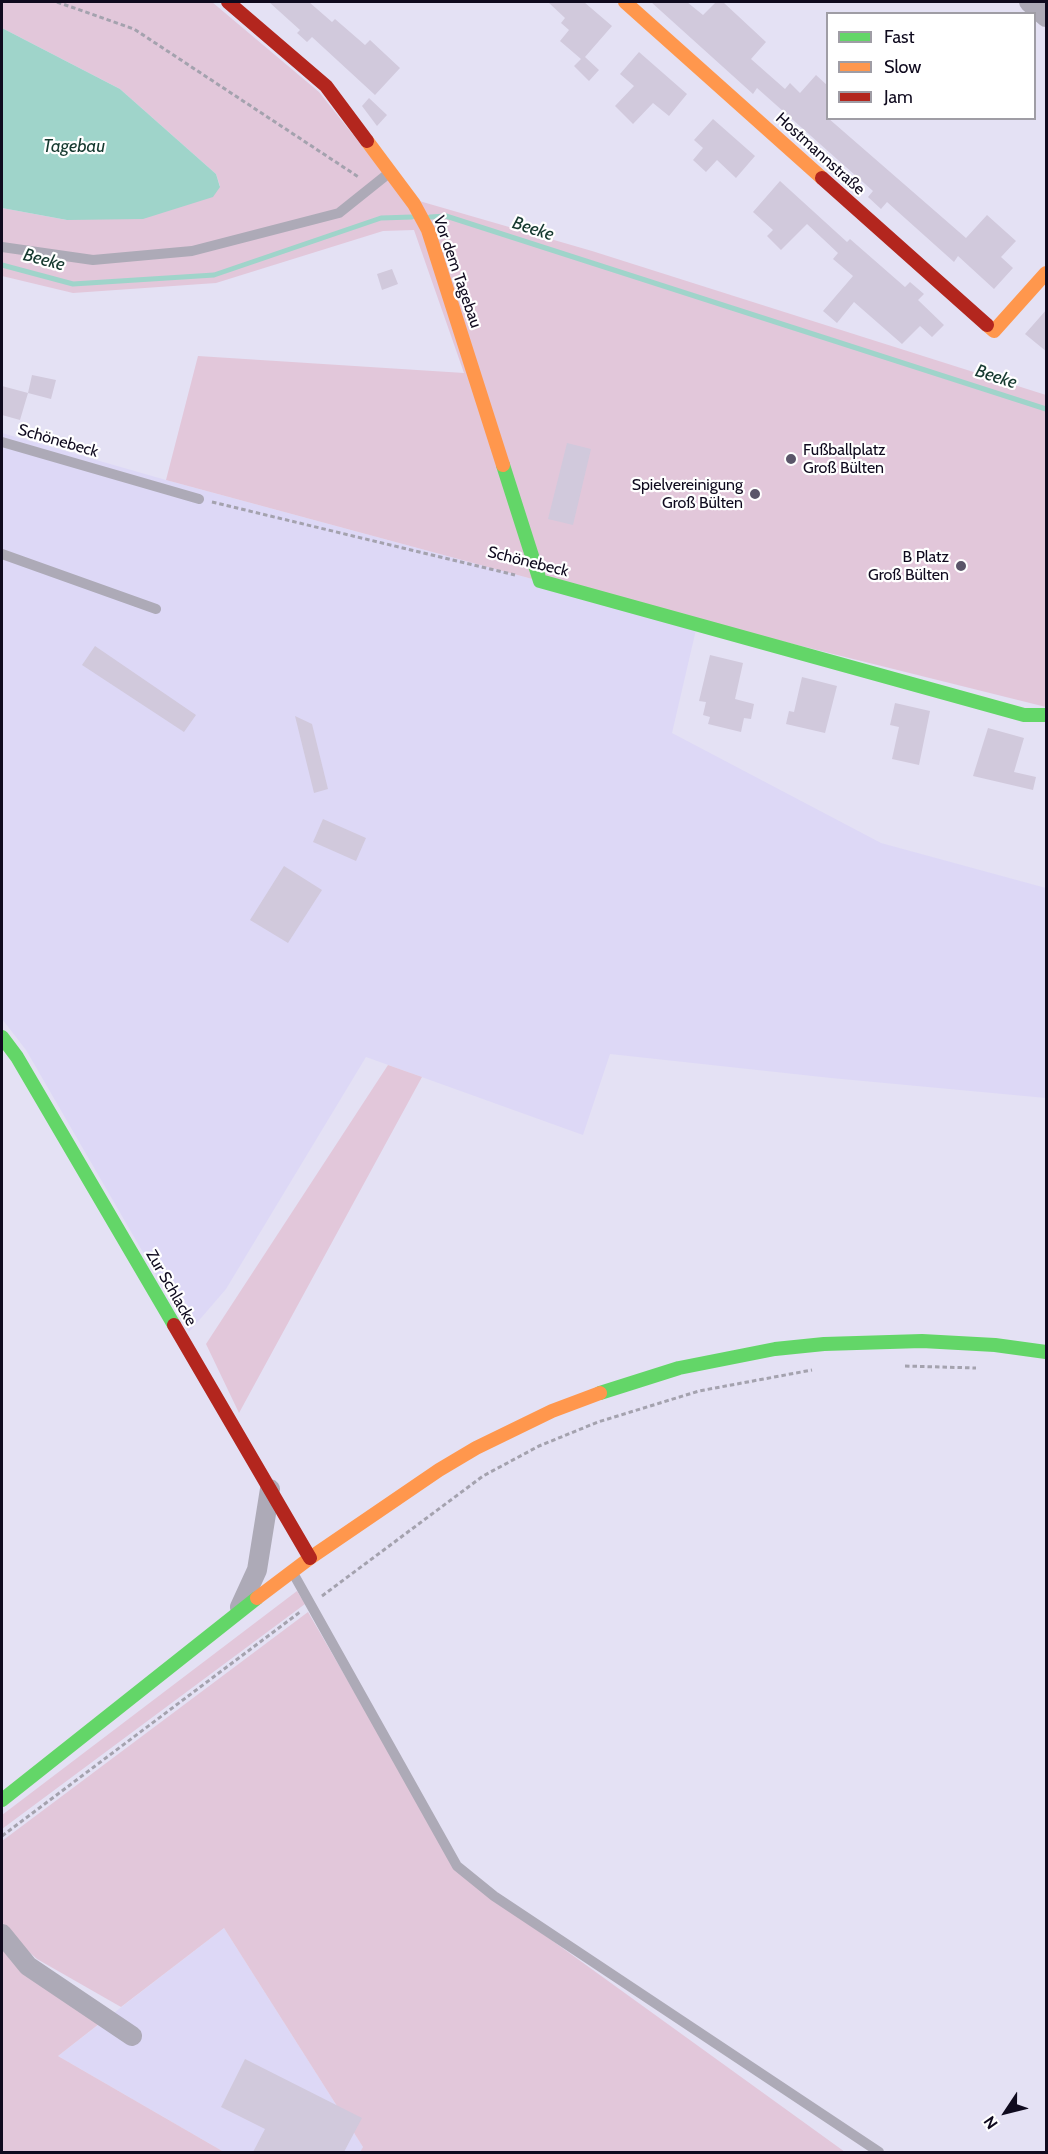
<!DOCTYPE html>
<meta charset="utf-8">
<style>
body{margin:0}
#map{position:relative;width:1048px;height:2154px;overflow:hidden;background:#e4e1f4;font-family:Cabin,sans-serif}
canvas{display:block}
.frame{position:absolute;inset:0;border:3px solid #0f0a1e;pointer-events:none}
.legend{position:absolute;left:826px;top:12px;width:210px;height:108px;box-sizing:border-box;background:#fff;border:2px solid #9f9da5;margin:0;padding:8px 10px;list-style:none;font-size:18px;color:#0f0a1e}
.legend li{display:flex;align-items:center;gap:12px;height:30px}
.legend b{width:30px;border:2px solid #9f9da5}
.north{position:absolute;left:976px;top:2082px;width:60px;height:60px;-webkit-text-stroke:4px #fff;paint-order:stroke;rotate:235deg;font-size:16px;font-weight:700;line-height:24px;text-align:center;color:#0f0a1e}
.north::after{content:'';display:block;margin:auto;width:21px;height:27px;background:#0f0a1e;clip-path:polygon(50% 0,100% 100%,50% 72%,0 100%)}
</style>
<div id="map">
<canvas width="1048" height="2154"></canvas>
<div class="frame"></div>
<ul class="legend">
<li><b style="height:8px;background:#63d668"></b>Fast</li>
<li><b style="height:8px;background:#ff974d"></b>Slow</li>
<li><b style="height:8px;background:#b3261e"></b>Jam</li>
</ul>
<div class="north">N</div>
</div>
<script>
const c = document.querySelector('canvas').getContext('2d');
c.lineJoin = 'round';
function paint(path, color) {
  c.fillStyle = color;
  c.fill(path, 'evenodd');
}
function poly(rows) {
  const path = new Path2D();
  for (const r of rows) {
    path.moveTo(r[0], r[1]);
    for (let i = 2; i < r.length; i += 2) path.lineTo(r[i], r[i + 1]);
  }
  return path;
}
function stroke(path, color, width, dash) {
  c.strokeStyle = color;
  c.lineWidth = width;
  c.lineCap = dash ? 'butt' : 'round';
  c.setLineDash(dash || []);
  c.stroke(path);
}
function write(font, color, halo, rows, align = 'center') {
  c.font = font + ' Cabin,sans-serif';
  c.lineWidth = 4.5;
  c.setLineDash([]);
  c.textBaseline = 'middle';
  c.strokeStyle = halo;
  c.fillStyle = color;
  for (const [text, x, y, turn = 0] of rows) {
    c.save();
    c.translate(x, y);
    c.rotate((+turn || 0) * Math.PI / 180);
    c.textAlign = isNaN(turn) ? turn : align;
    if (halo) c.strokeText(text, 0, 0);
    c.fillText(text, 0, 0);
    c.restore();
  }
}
paint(poly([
 [2,433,166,480,536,580,698,621,672,733,881,843,1046,888,1046,1098,831,1078,610,1054,583,1135,366,1057,226,1289,189,1332,26,1050,2,1019],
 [224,1928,363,2147,360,2152,224,2152,58,2056]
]), '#ddd8f6');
paint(poly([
 [2,2,212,2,319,92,402,196,592,251,1046,395,1046,707,536,580,166,480,198,356,464,373,414,230,383,231,216,283,73,293,2,276,2,208,67,220,220,186,216,174,120,89,2,28],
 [388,1065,422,1077,239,1413,206,1344],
 [297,1591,305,1604,2,1829,2,1815],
 [308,1612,460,1874,845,2152,360,2152,363,2147,224,1928,121,2007,37,1959,18,1942,2,1922,2,1841],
 [2,1947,99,2024,58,2056,224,2152,2,2152]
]), '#e2c7da');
paint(poly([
 [2,28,120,89,216,174,220,187,213,197,143,219,67,220,2,208]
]), '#9fd4ca');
stroke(poly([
 [430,217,446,216,1046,409],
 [2,265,73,284,214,275,381,218,412,217]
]), '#9fd4ca', 5);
paint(poly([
 [269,2,309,2,332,22,335,19,365,45,370,40,400,68,375,95,312,37,307,42,297,33,300,30],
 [548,2,584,2,612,26,585,57,599,70,589,81,574,66,581,59,560,41,569,30,561,23,565,18],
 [651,2,687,2,703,15,716,2,723,2,766,42,751,59,785,89,790,83,800,93,816,75,828,86,828,118,966,238,987,215,1016,241,1001,257,1013,268,994,289,958,256,954,262,887,202,881,209,868,197,873,191,838,160,757,88,753,94],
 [639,52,687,94,669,116,653,103,633,124,615,106,634,86,620,74],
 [369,98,387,115,377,126,362,106],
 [713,119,755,156,736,178,717,160,706,172,693,160,703,148,694,140],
 [780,181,847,242,850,239,905,287,910,282,924,294,918,300,944,325,932,337,920,326,902,344,854,302,837,323,823,311,853,276,833,259,838,253,807,224,781,250,767,236,773,230,753,212],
 [392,269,398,284,382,290,377,274],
 [1047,309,1047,352,1025,334],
 [32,375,56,380,51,399,28,393],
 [2,386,28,393,20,420,2,415],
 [567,443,591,449,573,525,548,519],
 [95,646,196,715,184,732,82,665],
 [710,655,743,663,735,699,754,704,751,719,744,718,741,732,708,724,710,717,703,715,706,702,699,701],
 [802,677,837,686,825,733,786,724,789,711,794,712],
 [895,703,930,711,919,765,892,759,899,727,890,725],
 [295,716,312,724,328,789,314,793],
 [988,728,1024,738,1014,772,1036,777,1033,790,973,776],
 [323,819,366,838,356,861,313,842],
 [284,866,322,890,288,943,250,920],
 [245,2059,362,2118,344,2152,253,2152,265,2129,221,2107]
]), '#d1c9dc');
stroke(poly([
 [57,2,134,29,360,178],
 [212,502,515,575],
 [905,1366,976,1368],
 [322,1596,483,1476,539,1446,598,1422,699,1391,812,1370],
 [2,1836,300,1612]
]), '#a4a2ae', 3, [4.5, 3]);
stroke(poly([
 [2,247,93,260,192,251,339,213,389,173],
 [2,442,199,499],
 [2,554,156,609],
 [293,1573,457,1866,494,1896,879,2152]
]), '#adaab7', 10);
stroke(poly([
 [1029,2,1046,17],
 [240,1607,257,1570,270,1489],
 [2,1934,28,1966,132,2036]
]), '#adaab7', 20);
stroke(poly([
 [503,465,540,581,1024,715,1046,715],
 [2,1037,17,1057,174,1325],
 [600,1393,679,1368,775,1349,824,1344,922,1341,995,1345,1046,1352],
 [2,1800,257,1598]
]), '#63d668', 14);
stroke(poly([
 [625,2,822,178],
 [367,141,414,204,428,230,503,465],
 [987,325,994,331,1046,273],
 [257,1598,310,1558,439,1470,476,1448,552,1411,600,1393]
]), '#ff974d', 14);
stroke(poly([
 [228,2,326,86,367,141],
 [822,178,987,325],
 [174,1325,310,1558]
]), '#b3261e', 14);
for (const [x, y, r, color] of [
 [791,459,6,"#5a5569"],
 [755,494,6,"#5a5569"],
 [961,566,6,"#5a5569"]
]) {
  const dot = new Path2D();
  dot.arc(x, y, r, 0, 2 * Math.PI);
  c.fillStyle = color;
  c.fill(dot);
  stroke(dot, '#fff', 2);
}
write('16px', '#0f0a1e', '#fff', [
 ["Hostmannstraße",820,154,42],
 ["Vor dem Tagebau",457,272,71],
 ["Schönebeck",58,441,16],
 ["Schönebeck",528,562,14],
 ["Zur Schlacke",171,1288,60]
]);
write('16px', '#0f0a1e', '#fff', [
 ["Fußballplatz",803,450,"left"],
 ["Groß Bülten",803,468,"left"],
 ["Spielvereinigung",743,485],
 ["Groß Bülten",743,503],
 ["B Platz",949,557],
 ["Groß Bülten",949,575]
], 'right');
write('italic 18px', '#15392f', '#fff', [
 ["Tagebau",74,147],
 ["Beeke",533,229,18],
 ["Beeke",44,260,15],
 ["Beeke",996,377,18]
]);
</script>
